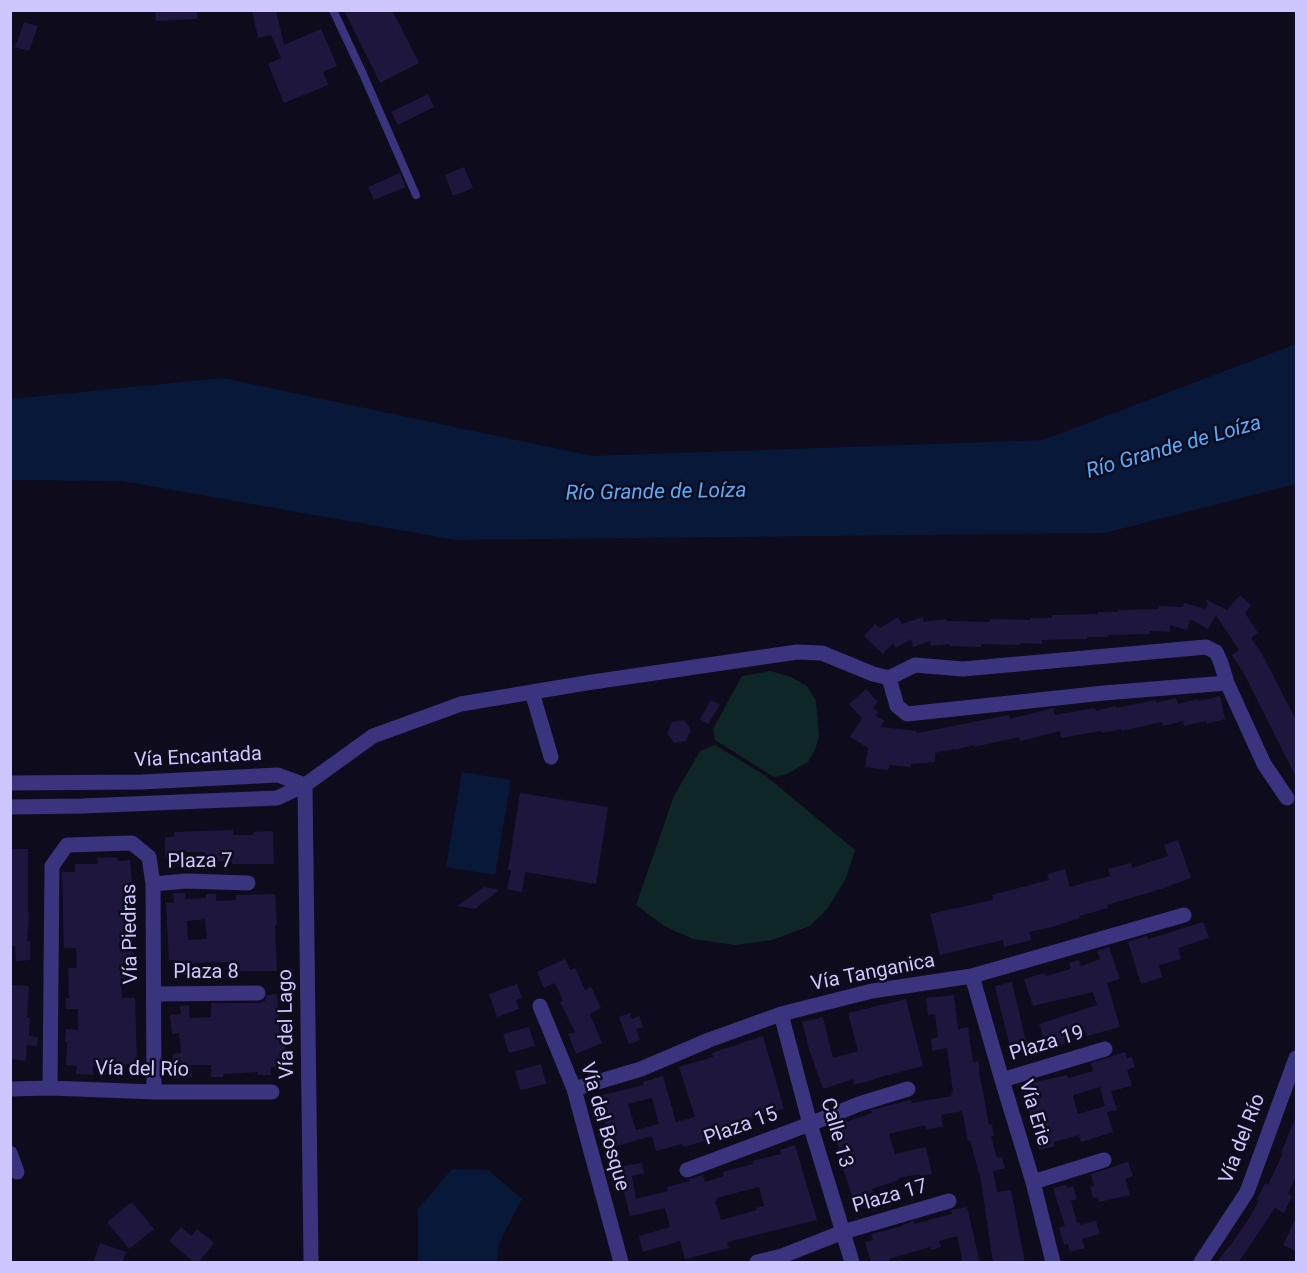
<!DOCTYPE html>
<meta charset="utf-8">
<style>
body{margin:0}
#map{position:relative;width:1307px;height:1273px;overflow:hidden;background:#0e0b1d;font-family:Roboto,sans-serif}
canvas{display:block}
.frame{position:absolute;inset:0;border:12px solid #cec6ff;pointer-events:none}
</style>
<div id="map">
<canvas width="1307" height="1273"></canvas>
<div class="frame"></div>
</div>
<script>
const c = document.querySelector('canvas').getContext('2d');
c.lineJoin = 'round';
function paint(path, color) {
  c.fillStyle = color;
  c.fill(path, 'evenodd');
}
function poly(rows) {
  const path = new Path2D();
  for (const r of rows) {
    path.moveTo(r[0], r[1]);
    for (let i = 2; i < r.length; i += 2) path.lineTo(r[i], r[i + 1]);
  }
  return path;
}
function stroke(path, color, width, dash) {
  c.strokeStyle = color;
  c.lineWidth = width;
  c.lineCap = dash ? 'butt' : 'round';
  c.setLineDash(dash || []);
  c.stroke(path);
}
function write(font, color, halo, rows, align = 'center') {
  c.font = font + ' Roboto,sans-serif';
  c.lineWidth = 5;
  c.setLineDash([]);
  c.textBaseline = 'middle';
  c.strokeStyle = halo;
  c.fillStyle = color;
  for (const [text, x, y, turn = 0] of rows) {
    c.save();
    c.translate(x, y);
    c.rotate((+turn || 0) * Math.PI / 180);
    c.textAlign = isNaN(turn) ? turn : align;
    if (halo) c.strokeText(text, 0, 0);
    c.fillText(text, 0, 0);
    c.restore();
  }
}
paint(poly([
 [770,671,791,677,807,686,816,701,819,736,815,750,808,762,785,775,774,777,715,740,713,729,742,676],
 [715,745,766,776,855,850,846,878,828,908,810,926,772,940,735,945,693,939,664,926,636,905,674,796,700,751]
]), '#0e2726');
paint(poly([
 [1296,344,1296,484,1105,533,456,540,122,481,11,480,11,399,223,378,592,456,1043,440],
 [462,772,511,780,495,875,446,867],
 [452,1169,488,1170,522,1199,499,1243,497,1262,418,1262,418,1209]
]), '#071839');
paint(poly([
 [155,10,197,10,197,19,156,21],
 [252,10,276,10,284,45,321,29,337,66,323,72,328,85,284,103,268,64,281,58,271,35,258,38],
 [344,10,392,10,419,63,380,83],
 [24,22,38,26,29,51,15,47],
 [428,94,434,107,398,125,391,112],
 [464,167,473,188,453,196,445,175],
 [400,173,406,187,374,200,368,187],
 [1240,595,1251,605,1245,613,1258,633,1251,638,1262,654,1296,720,1296,777,1242,670,1232,655,1239,650,1216,615,1208,629,1190,619,1187,630,1170,625,1170,632,1150,631,1150,634,1108,635,1108,637,1087,637,1087,639,1042,640,1042,644,1020,643,1020,645,981,644,981,647,950,646,950,644,931,646,930,641,913,647,911,639,896,648,893,643,883,654,864,636,875,624,880,628,898,617,902,624,923,617,924,622,946,619,946,621,990,622,990,619,1031,620,1031,618,1052,618,1052,615,1098,614,1098,612,1118,612,1118,610,1159,609,1159,606,1183,607,1184,603,1206,609,1208,604,1205,599,1227,610],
 [866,689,878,702,873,708,878,712,876,716,884,720,881,727,916,731,917,733,1009,715,1010,719,1053,708,1055,715,1095,708,1096,711,1115,706,1116,708,1156,700,1156,703,1176,698,1178,704,1198,699,1198,701,1220,696,1225,719,1206,724,1206,721,1184,726,1183,721,1163,726,1162,722,1121,731,1121,729,1102,733,1101,731,1061,738,1060,731,1020,741,1019,737,974,747,974,745,954,750,954,749,935,753,935,762,911,764,911,767,890,765,888,770,865,767,868,748,850,737,862,718,849,704],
 [711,700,720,705,708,724,700,719],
 [684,720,691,730,686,741,674,743,667,733,672,722],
 [520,793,608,807,596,884,525,872,522,892,507,889,511,870,508,870],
 [233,830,233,835,253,835,253,832,273,831,274,864,232,864,232,861,205,862,205,852,186,852,186,864,175,864,175,857,165,857,165,837,174,837,174,832],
 [1178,840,1191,878,1171,885,1171,886,1107,905,1108,908,1079,916,1080,918,1052,927,1029,932,1031,940,1004,947,1003,940,940,955,930,914,993,900,992,895,1049,880,1047,874,1065,869,1070,887,1110,876,1108,869,1131,863,1132,868,1168,856,1164,845],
 [10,849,28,849,28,913,29,913,27,941,30,941,30,960,16,961,15,946,10,946],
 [117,857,118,861,130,860,132,884,129,885,133,930,134,978,121,978,122,998,135,998,137,1065,125,1064,124,1073,114,1072,114,1066,93,1065,93,1075,76,1074,77,1066,66,1065,67,1042,65,1042,66,1029,78,1030,78,1009,66,1009,66,998,69,998,68,968,77,968,76,948,64,948,62,872,75,872,75,864,98,864,97,858],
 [484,887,499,890,475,909,457,906],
 [173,893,185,893,185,899,206,898,206,894,216,894,216,901,236,900,236,895,275,894,277,925,275,925,277,971,240,971,240,963,213,962,189,964,190,975,177,975,176,960,169,960,166,903,174,903],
 [205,919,207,939,188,940,187,921],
 [1203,922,1209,938,1178,948,1181,959,1159,965,1162,977,1141,984,1128,942,1147,936,1148,939],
 [1109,947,1120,979,1107,983,1120,1027,1087,1036,1086,1032,1064,1039,1065,1043,1047,1048,1039,1024,1097,1005,1093,992,1033,1006,1024,979,1045,973,1046,976,1071,969,1069,963,1079,960,1081,966,1100,959,1097,951],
 [565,959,570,970,575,968,585,990,591,987,601,1008,590,1014,602,1043,576,1054,568,1034,575,1032,560,1002,563,1001,555,983,544,988,537,972],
 [1012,982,1028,1051,1012,1055,995,986],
 [517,984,522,998,516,1000,519,1009,497,1017,489,994],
 [10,985,29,986,27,1017,30,1018,29,1036,38,1037,37,1046,27,1045,26,1061,10,1059],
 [277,994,280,1038,285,1038,285,1059,279,1059,279,1067,271,1067,271,1075,258,1075,258,1072,223,1074,223,1077,211,1077,211,1065,191,1065,192,1077,182,1078,181,1064,173,1064,173,1054,181,1053,179,1033,172,1034,170,1015,181,1014,180,1006,189,1005,190,1018,211,1017,211,1003,258,1003,265,1001,267,995],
 [954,995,958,1029,968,1027,973,1062,979,1061,979,1071,989,1125,992,1124,994,1136,991,1136,997,1158,1002,1157,1005,1168,993,1171,997,1192,1011,1190,1025,1263,993,1263,980,1174,979,1174,970,1140,968,1141,962,1111,941,1115,943,1127,926,1129,925,1125,889,1134,895,1154,926,1147,932,1174,920,1177,920,1174,898,1178,899,1180,872,1189,873,1192,853,1199,843,1168,846,1167,831,1127,872,1113,871,1110,911,1100,912,1103,952,1096,951,1093,953,1092,947,1048,932,1051,931,1039,938,1037,935,1014,928,1015,926,998],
 [906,999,923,1066,873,1079,873,1080,854,1085,853,1079,823,1089,809,1049,802,1022,823,1017,833,1058,858,1051,848,1013],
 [630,1013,632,1019,639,1016,643,1027,636,1029,640,1040,629,1044,619,1017],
 [529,1027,535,1046,509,1053,503,1034],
 [763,1036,784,1109,747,1119,748,1124,729,1130,731,1134,683,1147,682,1144,656,1151,652,1136,609,1148,605,1133,608,1132,598,1096,644,1085,643,1082,663,1076,676,1122,695,1117,679,1067,713,1057,712,1053],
 [652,1098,659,1124,636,1130,628,1104],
 [1125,1052,1127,1058,1132,1057,1135,1067,1127,1070,1132,1086,1111,1091,1117,1110,1107,1112,1113,1132,1081,1142,1079,1135,1054,1142,1055,1146,1039,1150,1022,1085,1067,1075,1068,1078,1093,1071,1091,1063],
 [1100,1087,1105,1106,1078,1114,1073,1095],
 [541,1064,546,1084,520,1090,515,1071],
 [1296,1116,1296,1175,1288,1194,1292,1196,1284,1213,1275,1208,1238,1263,1216,1263,1232,1243,1246,1223,1259,1201,1257,1199,1265,1183,1268,1185,1283,1153,1281,1153],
 [795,1145,817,1220,727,1242,729,1248,685,1259,680,1241,643,1252,639,1236,670,1227,665,1208,630,1216,623,1187,622,1187,618,1167,642,1163,644,1173,632,1176,636,1199,668,1191,667,1187,690,1181,689,1179,703,1175,705,1182,724,1176,723,1172,753,1164,752,1161,781,1154,780,1150],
 [759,1187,764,1206,756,1208,757,1210,721,1220,715,1201,717,1201,716,1198],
 [1128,1162,1133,1176,1125,1179,1130,1195,1099,1202,1098,1197,1093,1198,1090,1187,1094,1186,1091,1174],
 [1066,1185,1067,1188,1073,1186,1077,1199,1071,1201,1077,1223,1079,1222,1080,1225,1096,1221,1100,1234,1082,1239,1085,1248,1070,1252,1068,1244,1064,1245,1059,1228,1065,1226,1053,1188],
 [132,1202,154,1229,129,1249,107,1222],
 [967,1207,980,1263,963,1263,957,1236,939,1241,941,1247,931,1250,930,1247,889,1259,890,1263,871,1263,865,1242,873,1240,871,1234,903,1226,903,1225,914,1221,914,1224,952,1214,951,1210],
 [1296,1218,1296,1251,1283,1245],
 [181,1227,191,1236,197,1229,214,1243,198,1263,195,1263,169,1241],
 [100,1243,126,1252,122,1263,99,1263,94,1260]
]), '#1f163e');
stroke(poly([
 [333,10,363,74,416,195]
]), '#39347d', 8);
stroke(poly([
 [889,678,897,706,907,714,1104,693,1227,683],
 [532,692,551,757],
 [10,783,142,782,278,775,305,785],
 [305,785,311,1262],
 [10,807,82,806,277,798,305,785,373,736,461,704,586,683,797,652,822,653,873,674,889,678,915,665,963,669,1206,647,1216,652,1221,663,1227,683,1264,764,1287,798],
 [153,884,186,881,248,883],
 [972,976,1002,1080,1033,1182,1053,1262],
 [154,994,258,993],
 [540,1006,574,1089,621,1262],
 [781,1014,810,1124,852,1262],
 [1002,1080,1105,1049],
 [50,1088,52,866,67,845,132,843,149,857,153,884,154,1092],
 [10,1089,50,1088,154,1092,272,1092],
 [574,1089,641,1069,709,1040,781,1014,872,991,972,976,1184,915],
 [10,1153,17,1172],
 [687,1170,810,1124,859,1104,908,1089],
 [1033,1182,1104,1160],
 [757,1262,782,1256,843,1232,949,1201],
 [1201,1262,1247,1192,1296,1058]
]), '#39347d', 15);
write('20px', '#cec6ff', '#0e0b1d', [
 ["Vía Encantada",198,758,-3],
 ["Plaza 7",200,862,-1],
 ["Vía Piedras",131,934,-91],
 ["Plaza 8",206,973],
 ["Vía Tanganica",873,973,-11],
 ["Vía del Lago",287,1024,-91],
 ["Plaza 19",1047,1044,-17],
 ["Vía del Río",142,1070,1],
 ["Vía Erie",1034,1113,73],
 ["Vía del Bosque",604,1127,74],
 ["Plaza 15",741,1127,-20],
 ["Calle 13",836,1133,74],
 ["Vía del Río",1243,1139,-69],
 ["Plaza 17",890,1197,-16]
]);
write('italic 21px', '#54acff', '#0e0b1d', [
 ["Río Grande de Loíza",1174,448,-16],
 ["Río Grande de Loíza",656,493,-1]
]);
</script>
